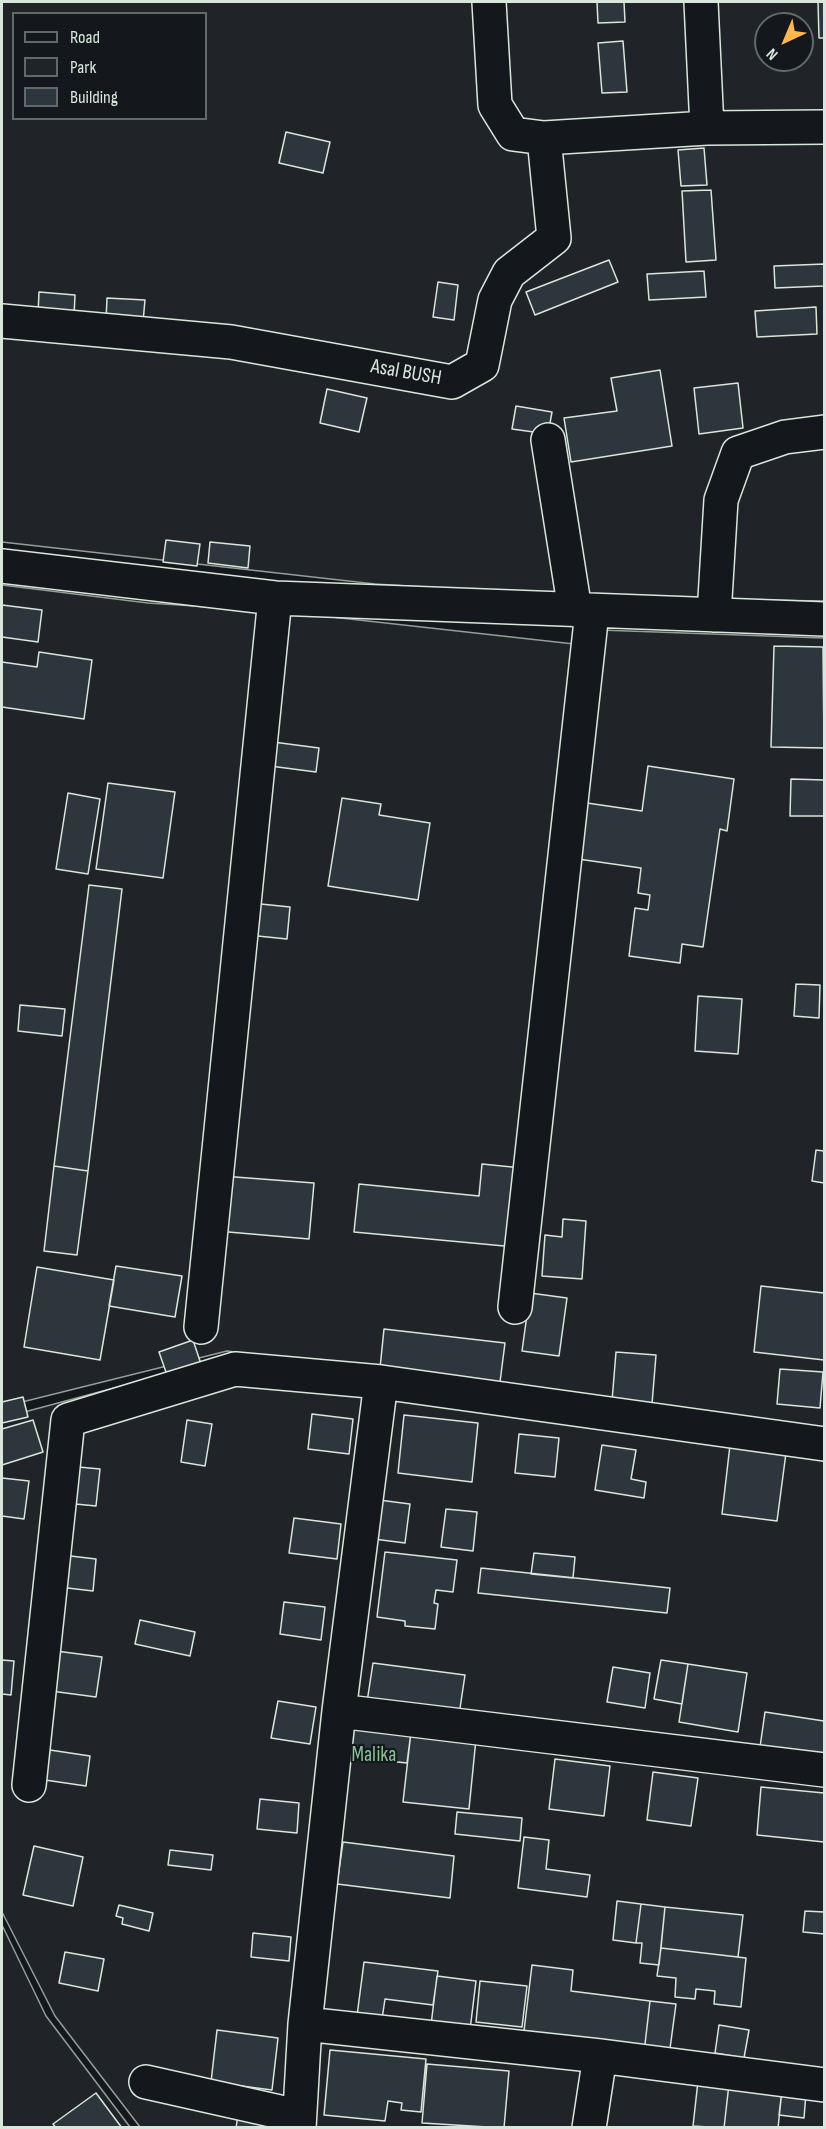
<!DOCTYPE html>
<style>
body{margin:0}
#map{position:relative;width:826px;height:2129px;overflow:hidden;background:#14181c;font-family:"Sofia Sans Condensed",sans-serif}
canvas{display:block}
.frame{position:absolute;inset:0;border:3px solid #d8e6dc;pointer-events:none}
.legend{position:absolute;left:12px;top:12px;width:195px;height:108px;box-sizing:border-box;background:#14181c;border:2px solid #626a69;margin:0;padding:8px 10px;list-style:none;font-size:18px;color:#d8e6dc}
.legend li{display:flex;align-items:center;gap:12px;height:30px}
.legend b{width:30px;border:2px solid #626a69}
.north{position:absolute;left:754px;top:12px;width:60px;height:60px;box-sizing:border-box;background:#14181c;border:2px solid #626a69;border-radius:50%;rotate:224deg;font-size:16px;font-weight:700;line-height:24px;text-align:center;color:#d8e6dc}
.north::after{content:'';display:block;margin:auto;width:21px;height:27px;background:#ffb74d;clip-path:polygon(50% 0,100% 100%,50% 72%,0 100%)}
</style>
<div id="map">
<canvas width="826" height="2129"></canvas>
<div class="frame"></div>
<ul class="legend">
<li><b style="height:8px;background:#14181c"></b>Road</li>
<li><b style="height:16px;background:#202428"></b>Park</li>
<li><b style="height:16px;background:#2c363c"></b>Building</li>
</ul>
<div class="north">N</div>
</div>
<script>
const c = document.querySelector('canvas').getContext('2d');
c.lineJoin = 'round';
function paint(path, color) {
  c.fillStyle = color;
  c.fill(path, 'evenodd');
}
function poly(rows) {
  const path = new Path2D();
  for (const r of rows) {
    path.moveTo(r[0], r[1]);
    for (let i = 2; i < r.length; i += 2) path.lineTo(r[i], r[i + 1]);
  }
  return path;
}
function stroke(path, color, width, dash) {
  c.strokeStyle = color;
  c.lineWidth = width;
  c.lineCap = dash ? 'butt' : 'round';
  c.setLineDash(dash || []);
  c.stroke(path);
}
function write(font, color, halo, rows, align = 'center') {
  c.font = font + ' "Sofia Sans Condensed",sans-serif';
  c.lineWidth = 4.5;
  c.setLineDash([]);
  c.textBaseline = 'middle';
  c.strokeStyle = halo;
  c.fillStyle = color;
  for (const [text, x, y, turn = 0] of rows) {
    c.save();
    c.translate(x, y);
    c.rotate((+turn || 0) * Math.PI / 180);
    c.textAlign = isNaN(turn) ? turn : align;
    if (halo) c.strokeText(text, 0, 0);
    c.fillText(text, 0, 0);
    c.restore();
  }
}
const green = poly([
 [2,2,824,2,824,601,584,597,375,584,2,542,2,2],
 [14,14,206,14,206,118,14,118,14,14],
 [766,24,802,24,802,60,766,60,766,24],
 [2,585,148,603,287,612,601,647,600,630,824,638,824,1429,227,1351,2,1407,2,585],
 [226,1358,824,1447,824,2127,140,2127,55,2016,2,1912,2,1418,226,1358],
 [2,1925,46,2016,130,2127,2,2127,2,1925]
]);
paint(green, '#202428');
stroke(green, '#939e99', 1.5);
const building = poly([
 [597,2,624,2,625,22,598,23,597,2],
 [818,2,824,2,824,38,819,38,818,2],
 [623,41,627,92,602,93,598,43,623,41],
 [286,132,330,142,323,173,279,163,286,132],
 [704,148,707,185,681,186,678,150,704,148],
 [711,190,716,260,686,262,682,191,711,190],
 [609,260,618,282,535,315,526,292,609,260],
 [824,264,824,286,775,288,774,266,824,264],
 [704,271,706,297,649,300,647,274,704,271],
 [438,282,458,285,454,320,433,317,438,282],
 [39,292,75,295,74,316,38,314,39,292],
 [107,298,145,300,143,322,106,320,107,298],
 [816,307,817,334,757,337,755,311,816,307],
 [660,370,672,446,571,462,564,418,617,411,611,378,660,370],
 [738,383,743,428,699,434,694,388,738,383],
 [327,389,367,398,359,432,320,423,327,389],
 [516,406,552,412,548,434,512,429,516,406],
 [166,540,200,544,197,566,163,562,166,540],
 [210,542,250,546,248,568,208,563,210,542],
 [2,605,42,610,38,642,2,637,2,605],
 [774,646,823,647,824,748,771,747,774,646],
 [39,652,92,660,84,719,2,707,2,662,37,667,39,652],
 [273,742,319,748,316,772,270,766,273,742],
 [648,766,734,779,727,831,720,829,703,947,682,944,680,963,629,956,635,908,648,910,650,895,638,893,641,868,578,859,587,803,642,811,648,766],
 [791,779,824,780,824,816,790,816,791,779],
 [108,783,175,792,163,878,96,869,108,783],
 [68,793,100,799,88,874,56,869,68,793],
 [342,798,381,804,379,815,430,823,418,900,328,886,342,798],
 [89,885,122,889,88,1171,54,1166,89,885],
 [251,903,290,907,287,939,248,935,251,903],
 [796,984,820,985,819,1018,794,1016,796,984],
 [698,996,742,999,738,1054,695,1051,698,996],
 [20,1005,65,1009,62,1036,18,1031,20,1005],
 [816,1150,824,1151,824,1183,812,1181,816,1150],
 [482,1164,522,1168,515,1247,354,1232,359,1184,479,1196,482,1164],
 [54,1166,88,1171,77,1255,44,1251,54,1166],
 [222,1176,314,1183,309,1239,217,1231,222,1176],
 [563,1219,586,1221,582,1279,542,1276,545,1235,562,1237,563,1219],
 [116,1266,182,1276,175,1317,109,1306,116,1266],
 [37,1267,114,1280,100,1360,24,1347,37,1267],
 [761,1286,824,1293,824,1360,754,1352,761,1286],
 [530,1293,567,1298,559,1356,522,1351,530,1293],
 [384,1329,505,1343,500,1382,380,1368,384,1329],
 [193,1340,202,1367,168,1378,159,1352,193,1340],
 [616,1352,656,1355,652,1404,612,1401,616,1352],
 [780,1369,823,1372,820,1408,777,1404,780,1369],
 [23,1397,28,1417,2,1423,2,1402,23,1397],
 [312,1414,353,1419,349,1454,308,1449,312,1414],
 [404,1415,478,1423,472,1482,398,1473,404,1415],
 [33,1420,43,1452,2,1465,2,1429,33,1420],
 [187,1420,212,1424,205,1466,181,1462,187,1420],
 [519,1434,559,1438,555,1477,515,1473,519,1434],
 [602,1445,636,1450,631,1479,646,1482,644,1498,595,1490,602,1445],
 [730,1445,786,1453,777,1521,722,1514,730,1445],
 [68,1466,100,1469,96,1506,65,1503,68,1466],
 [2,1478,29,1481,24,1519,2,1516,2,1478],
 [379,1500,410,1504,405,1543,374,1539,379,1500],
 [446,1509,477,1512,473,1551,441,1547,446,1509],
 [294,1518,341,1524,337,1559,289,1553,294,1518],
 [385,1552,457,1560,453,1592,436,1590,434,1603,438,1604,435,1629,405,1626,405,1621,377,1617,385,1552],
 [534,1553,575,1557,573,1578,531,1574,534,1553],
 [62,1555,96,1559,93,1591,59,1587,62,1555],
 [481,1568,670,1588,667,1613,478,1593,481,1568],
 [284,1602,325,1607,321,1640,280,1634,284,1602],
 [140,1620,195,1632,190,1656,135,1644,140,1620],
 [56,1651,102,1657,96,1697,51,1691,56,1651],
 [2,1660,14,1661,11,1695,2,1694,2,1660],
 [661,1660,688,1664,682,1704,654,1699,661,1660],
 [373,1663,465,1675,459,1715,367,1702,373,1663],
 [688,1664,747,1673,738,1732,679,1722,688,1664],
 [613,1667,650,1673,645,1708,607,1702,613,1667],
 [278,1701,316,1707,310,1744,271,1738,278,1701],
 [765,1712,824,1721,824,1757,760,1747,765,1712],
 [353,1726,411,1732,407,1763,350,1757,353,1726],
 [411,1732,476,1739,469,1809,403,1802,411,1732],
 [50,1750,90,1756,86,1786,45,1780,50,1750],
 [555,1759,610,1766,604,1816,549,1809,555,1759],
 [653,1772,698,1778,691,1826,647,1820,653,1772],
 [761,1787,824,1793,824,1842,757,1835,761,1787],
 [260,1799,299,1803,297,1833,257,1829,260,1799],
 [457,1812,522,1818,520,1841,455,1834,457,1812],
 [524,1837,549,1840,546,1869,590,1875,587,1897,518,1888,524,1837],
 [343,1842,454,1856,450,1898,337,1884,343,1842],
 [34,1846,83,1857,73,1906,23,1895,34,1846],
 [170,1850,213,1855,211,1870,168,1865,170,1850],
 [617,1901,641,1904,636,1943,613,1940,617,1901],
 [641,1904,665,1907,659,1965,640,1963,642,1943,636,1943,641,1904],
 [119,1905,153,1913,149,1931,122,1924,123,1918,116,1916,119,1905],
 [665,1907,743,1915,738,1957,661,1948,665,1907],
 [805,1911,824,1912,824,1934,803,1932,805,1911],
 [253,1933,291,1937,289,1961,251,1957,253,1933],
 [661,1948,746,1958,741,2007,714,2004,715,1991,696,1989,695,1999,675,1997,676,1978,657,1976,661,1948],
 [65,1952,104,1959,98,1991,59,1983,65,1952],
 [364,1962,438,1971,433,2005,385,1999,382,2019,357,2016,364,1962],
 [532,1965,573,1970,571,1991,650,2001,644,2053,523,2039,532,1965],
 [437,1976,476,1981,470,2030,431,2025,437,1976],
 [480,1981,527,1986,522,2027,476,2022,480,1981],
 [650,2001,676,2004,669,2056,644,2053,650,2001],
 [719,2025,749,2030,744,2058,715,2053,719,2025],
 [217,2030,278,2038,272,2090,211,2082,217,2030],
 [330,2050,426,2059,421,2112,401,2110,402,2103,388,2101,385,2121,324,2115,330,2050],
 [427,2064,509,2071,504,2128,422,2123,427,2064],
 [698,2081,729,2084,724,2128,693,2126,698,2081],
 [729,2084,782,2090,778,2128,724,2128,729,2084],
 [782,2090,806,2093,804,2118,779,2115,782,2090],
 [96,2093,122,2128,56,2128,53,2124,96,2093],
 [238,2115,286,2128,236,2128,238,2115]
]);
paint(building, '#2c363c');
stroke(building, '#d8e6dc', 1.5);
const minor = poly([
 [489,2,495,105,513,134,544,138],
 [707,128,824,127],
 [2,321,231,342,452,382,482,365,495,300,509,273,554,238,544,138,707,128,701,2],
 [548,440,575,610],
 [2,566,275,598,824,619],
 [714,615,721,500,738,453,785,437,824,432],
 [515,1307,592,612],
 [201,1327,275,598],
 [339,1711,824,1770],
 [29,1785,68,1420,235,1369,381,1382,824,1444],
 [305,2024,600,2056,824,2085],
 [146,2082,298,2116],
 [299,2128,305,2024,339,1711,381,1382],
 [589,2128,600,2056]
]);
stroke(minor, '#d8e6dc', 36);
stroke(minor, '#14181c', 33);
write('21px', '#d8e6dc', '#14181c', [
 ["Asal BUSH",406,373,10]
]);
write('21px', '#8ac095', '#14181c', [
 ["Malika",374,1756]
]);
</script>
